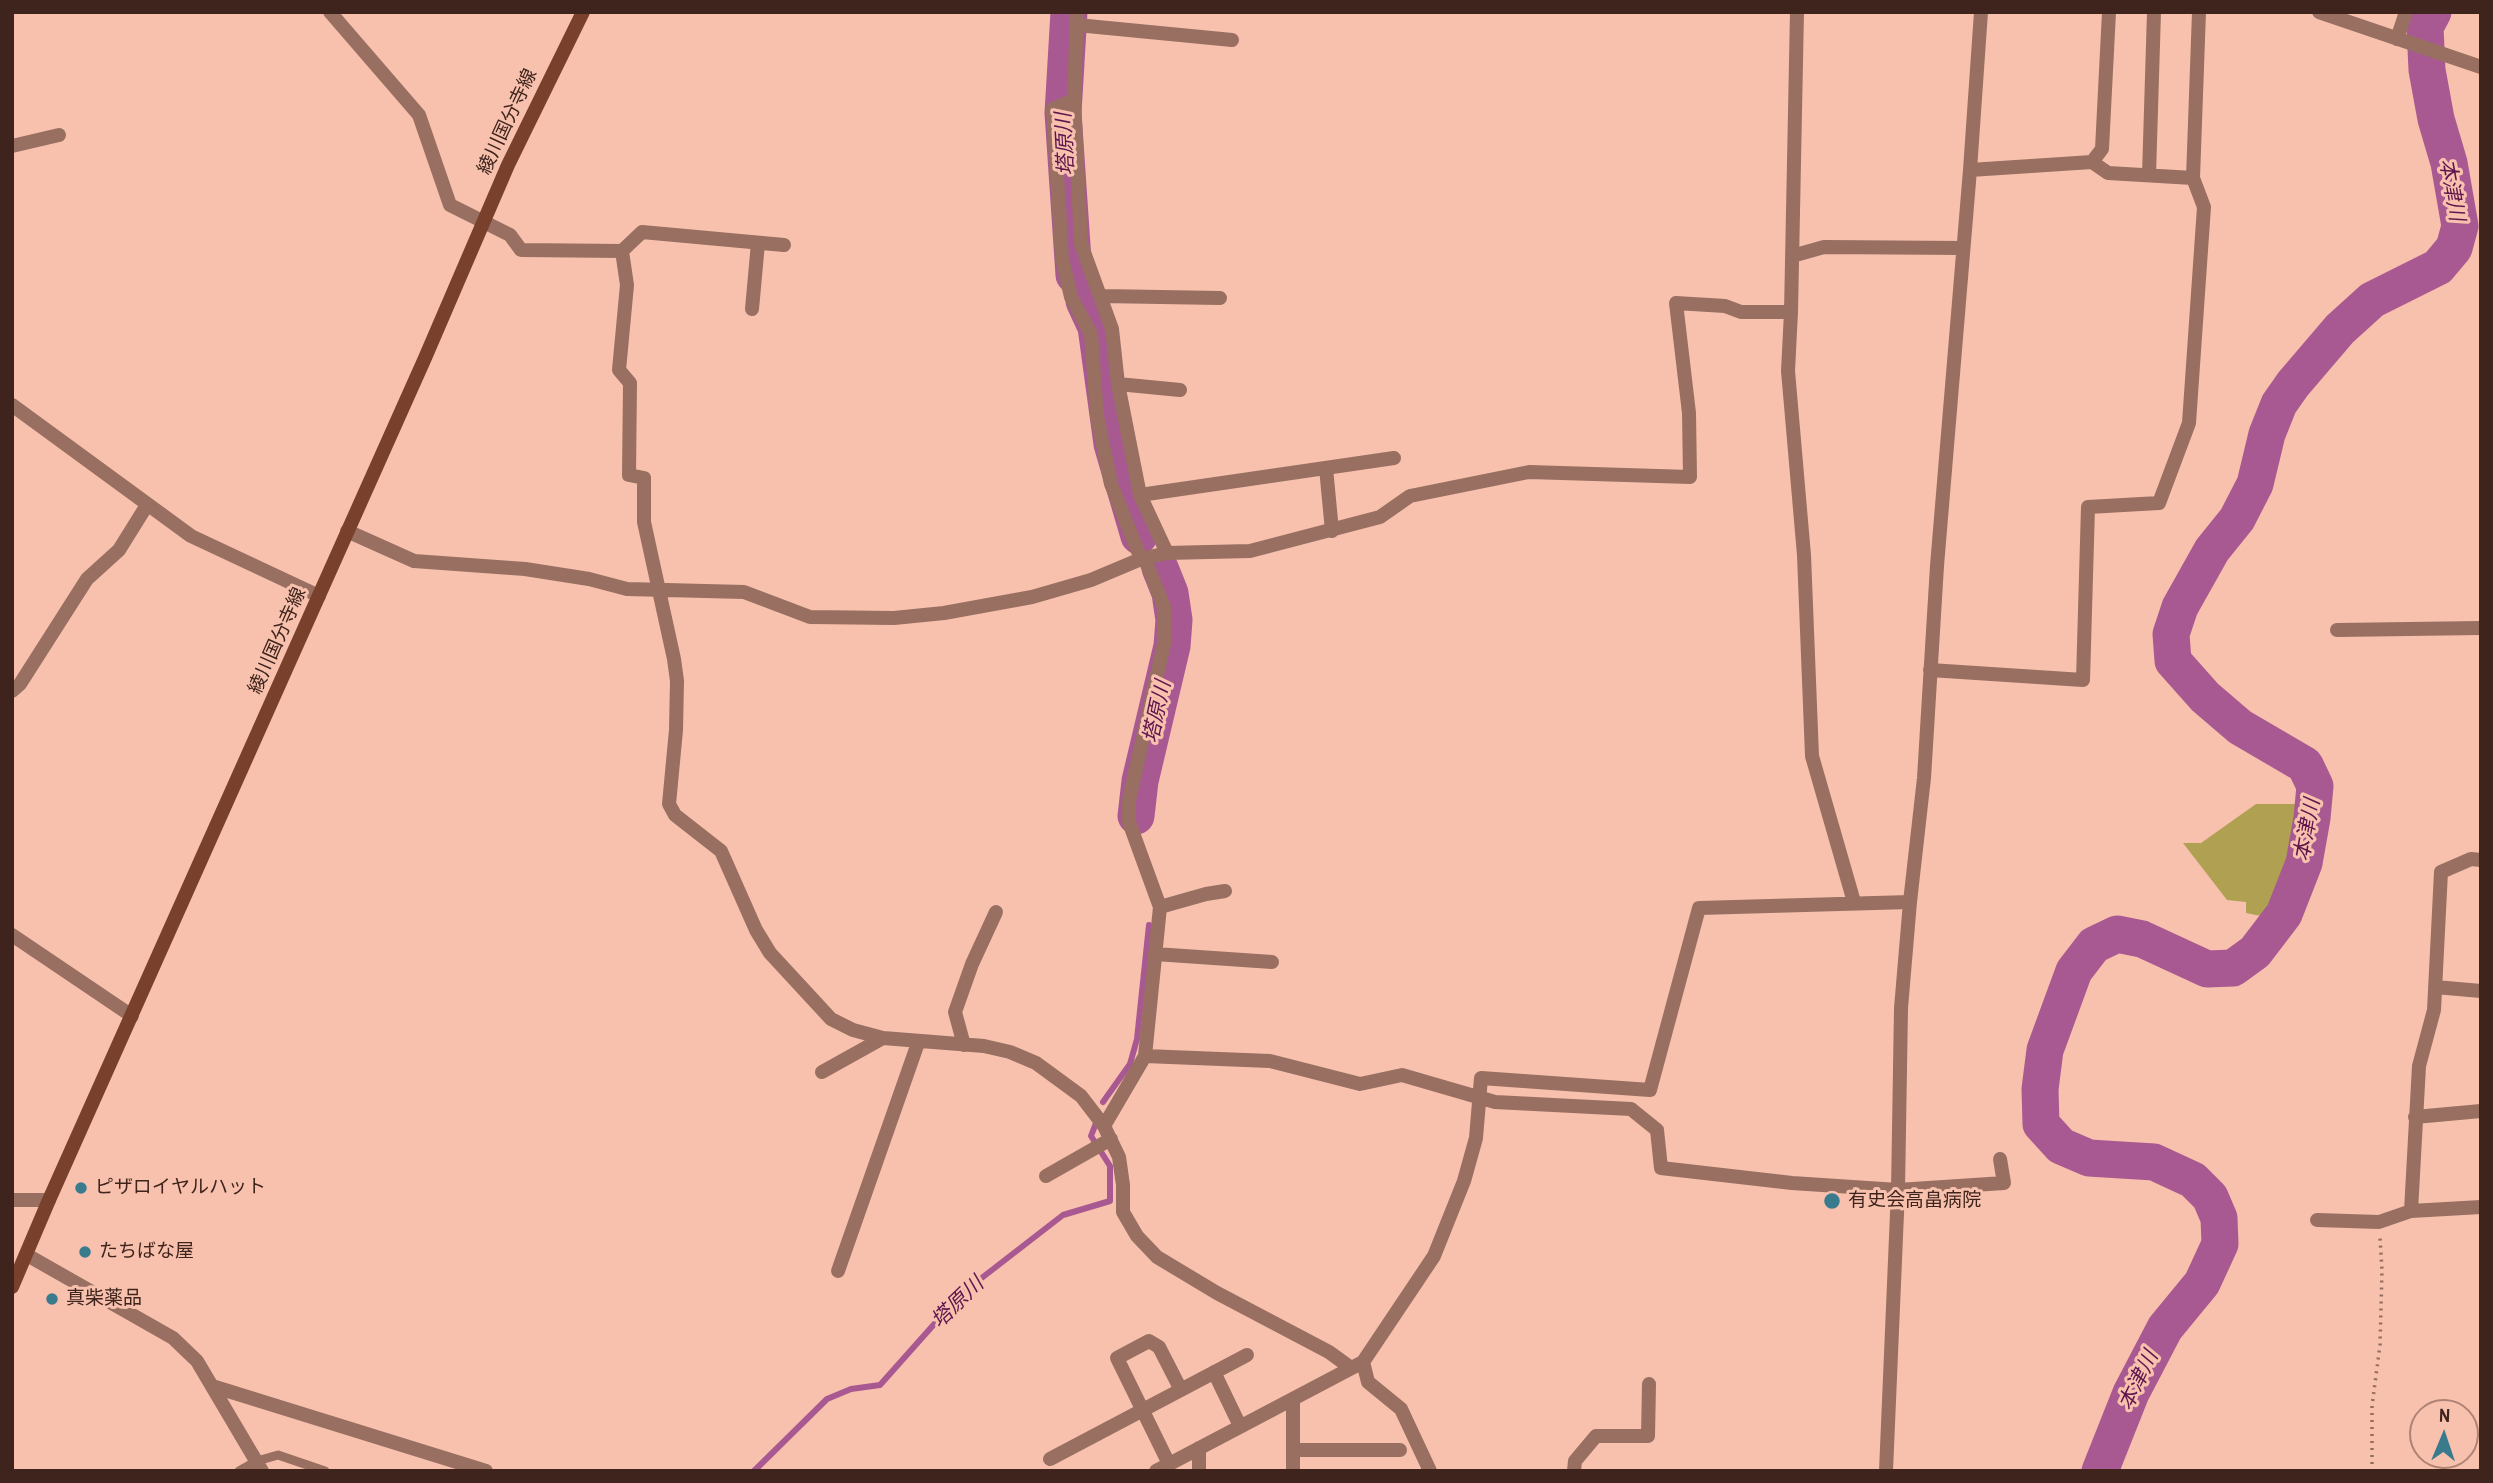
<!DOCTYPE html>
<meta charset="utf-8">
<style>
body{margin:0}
#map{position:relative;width:2493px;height:1483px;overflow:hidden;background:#f8c1ae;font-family:"Archivo Narrow",sans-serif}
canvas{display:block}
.frame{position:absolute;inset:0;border:14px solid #3e241c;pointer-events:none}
.north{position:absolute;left:2409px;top:1399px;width:70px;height:70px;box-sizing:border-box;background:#f8c1ae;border:2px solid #ae8274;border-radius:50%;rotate:2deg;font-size:19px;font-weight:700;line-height:28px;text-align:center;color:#3e241c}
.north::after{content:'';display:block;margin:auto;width:24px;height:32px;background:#397a8d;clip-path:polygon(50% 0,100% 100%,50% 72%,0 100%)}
</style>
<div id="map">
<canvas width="2493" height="1483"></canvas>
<div class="frame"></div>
<div class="north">N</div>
</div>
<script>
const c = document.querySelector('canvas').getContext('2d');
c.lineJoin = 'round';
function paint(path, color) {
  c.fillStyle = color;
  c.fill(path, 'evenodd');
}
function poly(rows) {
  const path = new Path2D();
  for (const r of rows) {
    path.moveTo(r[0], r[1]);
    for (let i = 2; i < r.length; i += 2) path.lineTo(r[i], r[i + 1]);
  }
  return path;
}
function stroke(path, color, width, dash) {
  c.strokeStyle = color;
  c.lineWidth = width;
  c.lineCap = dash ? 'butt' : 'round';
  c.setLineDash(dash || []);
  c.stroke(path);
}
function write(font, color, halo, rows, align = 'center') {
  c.font = font + ' "Archivo Narrow","Noto Sans JP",sans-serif';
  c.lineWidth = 6;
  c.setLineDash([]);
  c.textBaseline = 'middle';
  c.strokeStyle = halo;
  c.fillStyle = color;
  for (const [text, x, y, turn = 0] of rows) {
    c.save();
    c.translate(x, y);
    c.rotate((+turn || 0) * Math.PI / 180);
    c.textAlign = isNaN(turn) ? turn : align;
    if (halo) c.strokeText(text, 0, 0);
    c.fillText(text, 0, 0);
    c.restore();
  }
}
paint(poly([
 [2256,804,2298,804,2288,870,2266,917,2246,913,2246,902,2227,900,2183,843,2201,843]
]), '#afa151');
stroke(poly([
 [1103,1102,1130,1064,1137,1039,1149,925],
 [754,1471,827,1399,851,1389,880,1385,961,1294,1063,1215,1110,1201,1110,1166,1091,1136,1096,1123]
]), '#a95991', 6);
stroke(poly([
 [1069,12,1063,113,1074,275],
 [1084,301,1096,327,1112,444,1139,536],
 [1136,816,1140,781,1172,646,1174,620,1170,593,1160,568],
 [2100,1471,2131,1393,2165,1328,2202,1283,2220,1244,2219,1218,2210,1197,2193,1180,2154,1162,2089,1158,2061,1146,2041,1124,2040,1089,2045,1050,2074,971,2094,945,2117,934,2142,939,2207,969,2233,968,2255,952,2284,914,2304,863,2312,818,2315,786,2305,765,2240,727,2205,697,2173,661,2171,634,2180,607,2212,550,2237,519,2255,484,2267,434,2279,404,2293,384,2340,329,2372,300,2438,267,2454,248,2460,226,2449,163,2436,119,2427,70,2425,27,2433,12]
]), '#a95991', 37);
stroke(poly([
 [2372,1471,2372,1406,2380,1345,2382,1270,2380,1238]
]), '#946d60', 3.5, [2, 5]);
stroke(poly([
 [239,1471,257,1461,278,1455,325,1471]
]), '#986f61', 9);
stroke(poly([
 [330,12,419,115,450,205,510,235,521,250,622,251,642,232,784,245],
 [1077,12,1074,100,1053,109,1062,258,1071,297,1091,334,1097,416,1111,484,1141,559,1146,562,1164,607,1164,644,1129,800,1129,822,1160,907,1145,1056,1104,1126],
 [2319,12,2481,67],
 [1077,25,1232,40],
 [2397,39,2406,12],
 [1074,100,1081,244,1112,329,1118,384,1140,495,1167,553],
 [12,146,59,135],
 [2092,162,2108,173,2193,178],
 [1970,170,2092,162,2102,149,2109,12],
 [2149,175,2154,12],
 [622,251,627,285,619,370,630,383,629,475,644,478,644,522,674,659,677,681,676,730,669,804,675,815,721,851,756,930,770,953,831,1019,853,1030,883,1038,984,1046,1010,1052,1036,1063,1081,1096,1104,1126,1119,1157,1123,1185,1123,1212,1137,1236,1157,1257,1217,1293,1329,1352,1351,1368],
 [1792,256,1824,247,1963,248],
 [1101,296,1220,298],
 [752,309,758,243],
 [1791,312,1788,371,1804,555,1812,756,1854,902],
 [1118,384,1180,390],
 [12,405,191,536,319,596],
 [1326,468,1332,531],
 [1140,495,1394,458],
 [347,531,414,561,525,569,589,579,627,589,744,592,810,617,894,618,944,613,1032,597,1091,580,1141,559,1167,553,1250,551,1380,517,1410,496,1529,472,1690,477,1689,413,1676,303,1725,306,1741,312,1791,312,1797,12],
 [2337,630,2481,628],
 [1930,670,2083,680,2088,507,2159,503,2189,423,2204,207,2193,178,2199,12],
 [12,691,20,684,87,579,119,550,147,505],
 [1160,907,1206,894,1225,891],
 [12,935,132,1016],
 [1155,954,1272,962],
 [2435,987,2481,991],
 [964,1045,955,1012,972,964,996,912],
 [1145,1056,1270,1061,1360,1084,1402,1075,1495,1102,1631,1109,1657,1130,1661,1168,1792,1183,1898,1190,2004,1183,2000,1159],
 [822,1072,883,1038],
 [2415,1117,2481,1111],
 [1046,1176,1111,1139],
 [12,1200,49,1200],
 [2411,1211,2419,1066,2434,1010,2441,872,2471,859,2481,860],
 [2317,1220,2379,1222,2411,1211,2481,1207],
 [27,1255,173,1338,197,1361,262,1471],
 [838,1271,918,1043],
 [1363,1362,1368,1382,1401,1409,1430,1471],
 [1214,1372,1240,1426],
 [212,1386,486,1471],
 [1293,1399,1293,1471],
 [1199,1448,1199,1471],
 [1293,1450,1400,1450],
 [1050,1459,1247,1355],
 [1169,1464,1117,1358,1149,1341,1159,1347,1181,1390],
 [1156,1471,1363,1362,1434,1256,1464,1181,1476,1138,1481,1078,1650,1090,1699,908,1910,902],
 [1574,1471,1575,1461,1596,1436,1648,1436,1649,1384],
 [1886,1471,1898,1190,1901,1008,1910,902,1924,778,1937,566,1970,170,1981,12]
]), '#986f61', 14);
stroke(poly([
 [12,1287,49,1200,425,358,508,165,583,12]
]), '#79402c', 14);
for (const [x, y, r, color] of [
 [81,1188,7,"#397a8d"],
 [1832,1201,9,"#397a8d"],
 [85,1252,7,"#397a8d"],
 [52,1299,7,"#397a8d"]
]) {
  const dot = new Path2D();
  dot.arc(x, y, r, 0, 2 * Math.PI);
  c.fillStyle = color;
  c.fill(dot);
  stroke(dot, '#f8c1ae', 2.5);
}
write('19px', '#3e241c', '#f8c1ae', [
 ["綾川国分寺線",508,122,-65],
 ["綾川国分寺線",278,641,-66]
]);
write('19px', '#3e241c', '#f8c1ae', [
 ["ピザロイヤルハット",95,1188],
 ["有史会高畠病院",1848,1201],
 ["たちばな屋",99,1252],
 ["真柴薬品",66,1299]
], 'left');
write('italic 21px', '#5f154d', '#f8c1ae', [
 ["塔原川",1066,144,-93],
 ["本津川",2451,190,80],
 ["塔原川",1158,712,-78],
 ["本津川",2308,830,-80],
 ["塔原川",958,1303,-44],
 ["本津川",2139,1381,-64]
]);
</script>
